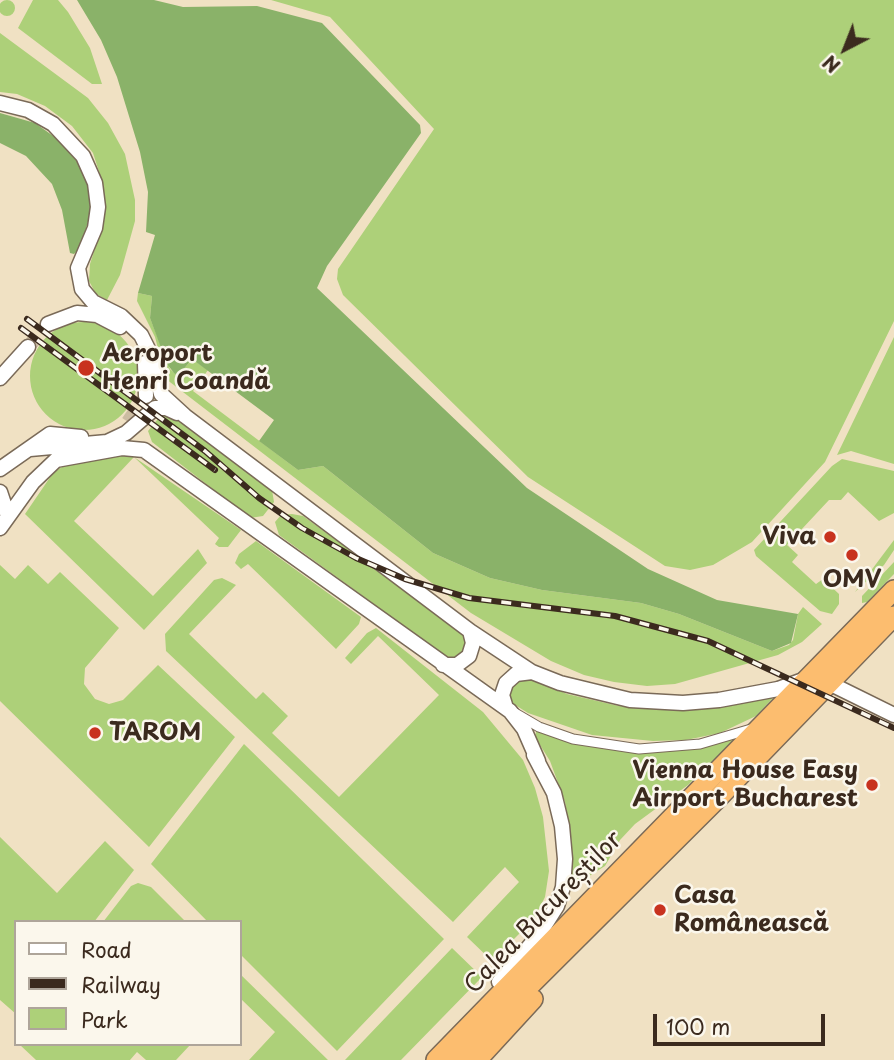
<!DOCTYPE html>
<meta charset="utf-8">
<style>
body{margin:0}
#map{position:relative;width:894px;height:1060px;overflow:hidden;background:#f0e1c3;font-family:"Playpen Sans",sans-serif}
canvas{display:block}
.legend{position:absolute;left:14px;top:920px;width:228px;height:126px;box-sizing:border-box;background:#fbf7ec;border:2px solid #aea59a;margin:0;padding:9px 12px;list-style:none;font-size:21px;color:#3b2a1e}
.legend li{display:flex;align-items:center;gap:14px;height:35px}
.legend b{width:35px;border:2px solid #aea59a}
.north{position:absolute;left:810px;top:14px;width:70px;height:70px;-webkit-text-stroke:5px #fbf7ec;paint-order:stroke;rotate:222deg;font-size:19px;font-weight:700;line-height:28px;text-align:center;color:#3b2a1e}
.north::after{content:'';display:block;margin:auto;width:24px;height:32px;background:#3b2a1e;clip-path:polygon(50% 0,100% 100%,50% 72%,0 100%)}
.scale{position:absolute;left:653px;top:1014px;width:172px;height:32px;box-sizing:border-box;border:4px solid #3b2a1e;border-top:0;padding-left:9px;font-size:21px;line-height:24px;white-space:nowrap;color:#3b2a1e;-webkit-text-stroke:5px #fbf7ec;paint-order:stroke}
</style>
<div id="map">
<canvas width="894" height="1060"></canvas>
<ul class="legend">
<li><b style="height:9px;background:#fff"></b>Road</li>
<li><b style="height:9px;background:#3b2a1e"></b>Railway</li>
<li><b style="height:19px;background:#add079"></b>Park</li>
</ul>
<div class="north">N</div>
<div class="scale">100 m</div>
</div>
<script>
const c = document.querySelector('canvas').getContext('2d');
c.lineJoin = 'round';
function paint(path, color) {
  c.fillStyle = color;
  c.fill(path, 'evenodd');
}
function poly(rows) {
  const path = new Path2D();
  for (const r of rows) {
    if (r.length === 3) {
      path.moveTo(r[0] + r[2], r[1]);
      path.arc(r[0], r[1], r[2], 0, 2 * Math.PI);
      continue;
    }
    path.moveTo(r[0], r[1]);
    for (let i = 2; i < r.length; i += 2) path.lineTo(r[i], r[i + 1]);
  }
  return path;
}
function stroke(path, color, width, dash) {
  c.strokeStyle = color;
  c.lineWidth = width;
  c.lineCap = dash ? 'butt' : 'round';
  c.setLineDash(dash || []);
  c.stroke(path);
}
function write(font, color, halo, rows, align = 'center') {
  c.font = font + ' "Playpen Sans",sans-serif';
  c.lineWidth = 5;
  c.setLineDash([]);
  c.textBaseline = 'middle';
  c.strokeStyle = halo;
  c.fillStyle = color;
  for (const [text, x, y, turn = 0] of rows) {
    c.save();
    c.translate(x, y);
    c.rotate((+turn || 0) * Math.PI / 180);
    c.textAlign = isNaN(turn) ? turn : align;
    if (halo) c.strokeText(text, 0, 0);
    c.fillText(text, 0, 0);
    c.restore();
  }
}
paint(poly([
 [7,8,8],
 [33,0,58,0,68,12,90,48,102,84,92,84,18,28],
 [271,0,894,0,894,321,825,462,752,542,713,565,690,570,665,566,528,477,343,295,337,279,338,269,434,129,330,17],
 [0,33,88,98,108,123,125,154,135,200,135,221,120,275,107,300,96,294,89,281,90,264,105,217,102,181,93,153,72,126,45,106,17,94,0,92],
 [138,293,152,296,150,318,170,369,178,376,192,359,208,370,193,391,298,470,323,466,433,553,490,578,542,590,641,603,679,614,772,651,789,645,793,640,798,614,803,607,822,624,802,642,778,655,675,684,647,686,614,682,584,675,551,661,471,613,166,379,155,337,137,301],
 [84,376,54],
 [894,337,894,464,851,451,837,455],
 [162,414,173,415,272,490,274,502,263,516,250,518,152,442,148,431],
 [125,454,134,457,241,530,228,547,219,547,215,544,219,538,134,457,74,521,153,596,198,549,207,563,144,630,25,514,53,473,65,465],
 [842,459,894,471,894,513,879,521,848,492,841,500,829,500,787,545,798,555,792,562,816,584,823,579,839,594,839,604,832,614,820,611,756,556,754,550,832,466],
 [292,514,303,516,456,627,466,638,467,645,462,656,455,660,448,658,279,535,275,522,281,515],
 [894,540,894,550,884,565,855,592],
 [256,541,361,617,359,624,336,649,248,564,241,569,235,563,239,554],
 [894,562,894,574,867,602,862,603,862,596],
 [0,565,15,579,28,565,48,584,60,572,119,628,85,668,84,684,95,699,109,704,123,700,158,665,235,737,149,847,0,701],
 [222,578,236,585,189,634,256,699,263,692,288,716,272,733,339,797,439,695,378,636,351,664,345,658,367,633,376,628,483,712,523,760,535,788,543,817,549,871,545,897,534,919,492,961,467,937,519,882,505,867,453,922,166,651,165,634,214,580],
 [526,676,567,694,619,706,668,709,775,696,756,716,720,733,686,740,653,741,592,735,528,713,512,703,508,696,511,681],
 [537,728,639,751,737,737,688,785,635,824,620,840,605,866,570,888,572,845,565,802,550,761,535,737],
 [244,744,444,939,337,1051,240,954,240,922,208,922,151,864],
 [0,837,57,893,105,841,134,870,94,922,16,922,16,1014,0,1000],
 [138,883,151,887,186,922,103,922,131,886],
 [452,948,482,977,401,1060,345,1060],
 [240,974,328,1060,249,1060,275,1032,240,998],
 [19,1044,191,1044,176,1060,146,1060,137,1052,130,1060,36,1060]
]), '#add079');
paint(poly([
 [77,0,154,0,183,7,257,6,322,23,420,125,421,133,327,266,317,288,527,488,648,569,717,600,798,614,791,643,772,651,679,614,641,603,542,590,490,578,433,553,323,466,298,470,259,441,274,420,192,359,178,376,174,373,167,364,150,318,152,296,138,293,155,235,146,232,148,192,140,152,117,77,101,40],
 [0,113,35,123,56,138,79,163,89,186,91,212,80,248,74,254,70,253,62,210,52,184,26,156,0,143]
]), '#8ab269');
stroke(poly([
 [28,347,48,324],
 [128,422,146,396]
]), '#ccbca2', 14, [14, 7]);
const pedestrian = poly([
 [515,713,539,727,573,739,639,749,700,744,751,729]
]);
const tertiary = poly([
 [0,103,28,110,53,124,83,156,95,183,98,207,95,228,78,268,82,289,93,302,121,316,141,335,150,353,161,394,185,416,470,631,532,672,560,683,630,700,683,703,719,700,778,689,803,680],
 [48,324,77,313,97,315,120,327],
 [145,363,146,396],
 [0,378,28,347],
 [30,449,107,442,126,433,155,408,166,408,177,413],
 [0,469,50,434,81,437],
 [0,492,8,516],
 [0,528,33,482,56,460,122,448,144,450,510,711,524,729,538,761],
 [443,665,457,665,469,656,473,643,470,631],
 [829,683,894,715],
 [506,708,502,695,506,683,516,674,532,672],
 [499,982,538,936,557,906,563,887,565,859,562,826,554,793,534,755]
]);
const trunk = poly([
 [436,1060,894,590],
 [455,1060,718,798,894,616],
 [477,1060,533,999]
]);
stroke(pedestrian, '#7a6a58', 11);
stroke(tertiary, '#7a6a58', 17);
stroke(trunk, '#7a6a58', 22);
stroke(pedestrian, '#fff', 9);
stroke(tertiary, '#fff', 14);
stroke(trunk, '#fcbd6f', 19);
const rail = poly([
 [27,319,205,451,259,498,302,528,356,558,405,579,469,598,615,616,708,641,894,728],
 [21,328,215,470]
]);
stroke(rail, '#3b2a1e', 6);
stroke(rail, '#fbf7ec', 3.5, [10]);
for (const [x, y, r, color] of [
 [86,368,9,"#c8321e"],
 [830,537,7,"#c8321e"],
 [852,555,7,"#c8321e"],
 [95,733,7,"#c8321e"],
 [872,785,7,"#c8321e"],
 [660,910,7,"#c8321e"]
]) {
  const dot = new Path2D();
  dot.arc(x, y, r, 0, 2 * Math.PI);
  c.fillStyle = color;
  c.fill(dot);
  stroke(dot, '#fbf7ec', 2.5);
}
write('bold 24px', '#3b2a1e', '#fbf7ec', [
 ["Aeroport",102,354],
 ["Henri Coandă",102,382],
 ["Viva",816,537,"right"],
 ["OMV",852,580,"center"],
 ["TAROM",109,733],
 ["Vienna House Easy",858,771,"right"],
 ["Airport Bucharest",858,799,"right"],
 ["Casa",674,896],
 ["Românească",674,924]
], 'left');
write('24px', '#3b2a1e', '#fbf7ec', [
 ["Calea Bucureștilor",544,913,-46]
]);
</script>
